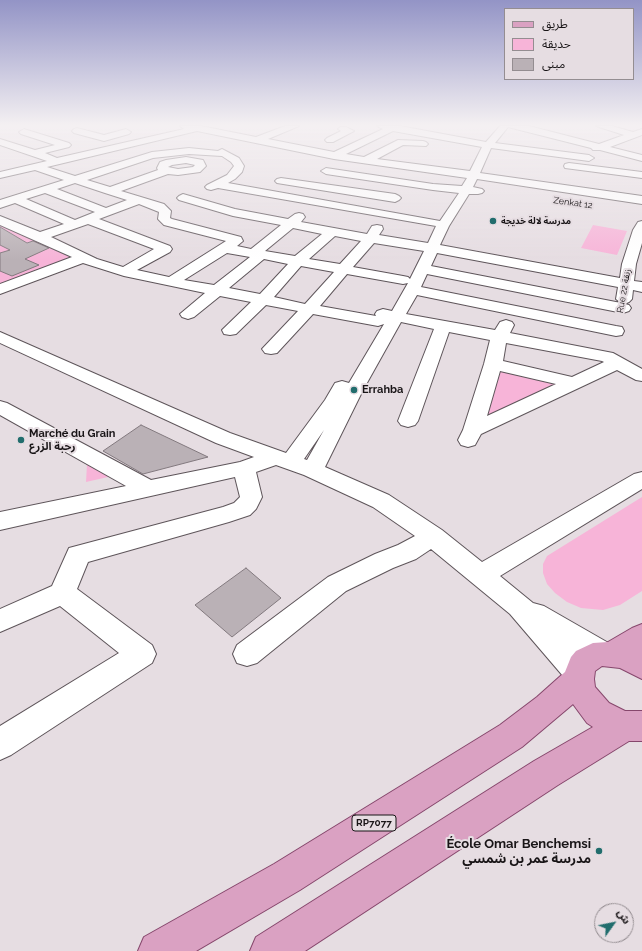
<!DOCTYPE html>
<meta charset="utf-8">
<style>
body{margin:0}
#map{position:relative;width:642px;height:951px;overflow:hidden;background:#e6dde2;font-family:Raleway,"Noto Sans Arabic",sans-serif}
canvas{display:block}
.legend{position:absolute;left:504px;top:8px;width:130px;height:72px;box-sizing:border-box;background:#e6dde2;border:1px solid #948d91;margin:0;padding:5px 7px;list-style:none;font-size:12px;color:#191517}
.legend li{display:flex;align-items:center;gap:8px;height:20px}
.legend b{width:20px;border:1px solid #948d91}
.north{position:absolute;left:594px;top:903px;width:40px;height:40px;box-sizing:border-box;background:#e6dde2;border:1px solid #948d91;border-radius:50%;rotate:57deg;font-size:11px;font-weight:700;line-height:16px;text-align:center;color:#191517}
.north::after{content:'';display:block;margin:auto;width:14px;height:18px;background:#216d6d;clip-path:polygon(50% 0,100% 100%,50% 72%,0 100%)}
</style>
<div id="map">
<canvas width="642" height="951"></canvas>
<ul class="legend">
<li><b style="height:5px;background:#daa1c2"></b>طريق</li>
<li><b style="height:11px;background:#f7b4d8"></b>حديقة</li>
<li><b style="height:11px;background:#bab1b6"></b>مبنى</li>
</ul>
<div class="north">ش</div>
</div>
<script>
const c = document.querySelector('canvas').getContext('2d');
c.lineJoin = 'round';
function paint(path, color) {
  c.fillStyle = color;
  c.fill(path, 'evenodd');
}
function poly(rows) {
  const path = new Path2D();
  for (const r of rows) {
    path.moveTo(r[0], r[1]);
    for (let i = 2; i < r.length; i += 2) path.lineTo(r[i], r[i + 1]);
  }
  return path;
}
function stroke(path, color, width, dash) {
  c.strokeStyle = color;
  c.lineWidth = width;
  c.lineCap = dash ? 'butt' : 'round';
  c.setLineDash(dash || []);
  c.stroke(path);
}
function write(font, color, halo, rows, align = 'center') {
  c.font = font + ' Raleway,"Noto Sans Arabic",sans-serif';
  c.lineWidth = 4;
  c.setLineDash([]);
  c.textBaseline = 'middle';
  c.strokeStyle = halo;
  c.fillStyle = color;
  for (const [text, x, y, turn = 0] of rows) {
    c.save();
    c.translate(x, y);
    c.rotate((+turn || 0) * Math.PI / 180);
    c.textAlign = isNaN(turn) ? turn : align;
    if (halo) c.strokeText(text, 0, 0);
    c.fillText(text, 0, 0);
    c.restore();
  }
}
paint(poly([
 [0,224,72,258,0,284],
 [593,225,627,231,617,255,581,248],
 [499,370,565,384,484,421],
 [87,464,109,475,108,477,86,482],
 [642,497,642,591,620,605,603,610,581,608,567,602,555,593,547,584,543,573,543,564,547,556]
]), '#f7b4d8');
const building = poly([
 [0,227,27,243,33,241,49,248,25,259,39,265,12,276,0,271,0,253,10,250,0,245,0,227],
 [141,425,208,457,143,474,103,451,141,425],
 [246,568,281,598,232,637,195,605,246,568]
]);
paint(building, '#bab1b6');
stroke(building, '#82797e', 1);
const minor = poly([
 [180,126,201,126,256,137,285,126,299,126,268,139,334,152,383,129,377,126,400,126,486,142,500,126,529,126,599,144,624,135,596,126,612,126,633,132,642,129,642,135,610,147,642,155,642,161,600,150,593,150,591,148,508,127,495,143,589,155,594,158,589,161,491,148,480,173,642,196,642,204,477,179,473,187,482,189,484,191,482,193,478,194,469,194,449,226,440,245,620,278,622,264,633,230,638,222,642,221,642,243,636,264,634,281,642,282,642,292,633,290,632,299,629,302,624,304,629,305,631,308,629,311,623,313,427,274,421,287,616,326,622,327,624,331,622,335,616,336,417,295,406,314,495,330,500,322,506,320,512,322,514,325,510,333,613,353,642,369,642,381,636,380,617,370,481,434,475,445,468,447,461,445,458,440,463,430,484,364,490,340,449,332,418,421,415,425,408,427,401,425,398,421,434,329,401,322,363,390,325,467,389,495,442,530,482,562,634,474,642,472,642,489,500,576,533,603,544,606,612,645,616,654,612,663,602,666,582,657,589,665,594,674,589,683,579,687,569,683,510,614,431,549,416,559,393,568,346,591,257,663,247,666,237,663,233,654,237,645,328,577,375,554,398,545,415,536,373,507,304,475,276,465,256,472,262,497,256,509,250,515,229,522,88,562,77,589,152,645,156,654,152,663,11,755,0,760,0,726,119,653,60,606,0,632,0,609,52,586,69,548,223,507,234,503,240,497,235,477,0,530,0,512,126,486,0,415,0,401,7,403,151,480,240,462,254,457,216,443,0,343,0,332,230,433,286,453,325,400,335,383,342,381,349,383,384,324,378,326,313,314,277,353,271,354,265,353,262,349,298,311,266,305,236,334,230,335,224,334,222,330,251,302,220,296,194,317,188,319,182,317,180,314,205,293,124,276,83,263,0,294,0,284,72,257,0,225,0,216,40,232,64,224,15,203,0,208,0,200,64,180,35,170,0,178,0,172,47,161,0,145,0,139,35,150,55,145,21,134,19,132,24,129,69,143,71,145,69,147,45,153,57,158,184,129,180,126],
 [197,131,334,159,467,178,462,186,433,184,326,168,321,171,326,174,433,190,459,193,440,221,228,183,235,179,242,172,244,166,239,158,222,149,218,151,189,148,152,152,75,176,47,167,197,131],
 [393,131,482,147,470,171,377,159,403,145,426,146,428,144,426,142,423,141,398,140,364,157,346,154,393,131],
 [189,154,222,156,231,162,234,166,227,175,207,185,205,187,207,189,211,190,218,188,436,226,428,243,379,235,383,229,382,226,377,225,372,226,367,234,301,222,305,217,303,214,299,213,295,214,288,219,235,209,183,194,179,196,177,198,179,200,233,216,281,225,251,249,237,246,243,241,241,237,172,219,170,218,171,211,164,204,121,191,168,174,178,175,200,172,206,166,203,160,186,157,166,160,160,162,157,168,158,170,110,187,87,180,153,158,189,154],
 [186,163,195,165,193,167,178,169,168,167,172,165,186,163],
 [75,183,105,193,127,200,106,208,57,189,75,183],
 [45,193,95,212,75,220,26,199,45,193],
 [139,204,159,212,158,219,164,225,226,241,169,277,137,270,170,252,172,249,170,246,99,219,139,204],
 [88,224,154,249,123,267,97,259,51,237,88,224],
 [293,228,322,234,295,256,265,251,293,228],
 [335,236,361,241,340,264,309,259,335,236],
 [374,243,424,251,410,279,408,277,403,276,353,267,374,243],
 [227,253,250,257,214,285,184,280,227,253],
 [437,253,618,287,616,299,621,303,431,266,437,253],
 [264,259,288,264,260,294,229,288,264,259],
 [301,266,334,272,305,304,274,297,301,266],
 [347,274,403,284,408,283,392,311,383,309,377,311,375,314,376,316,320,306,347,274],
 [506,343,602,361,604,362,572,377,503,361,506,343],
 [500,371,556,384,487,416,500,371],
 [324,430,307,460,304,459,324,430],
 [340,127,346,127,354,131,333,142,327,142,325,140,327,138,341,131,338,129,340,127],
 [77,128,104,135,126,129,131,132,129,134,104,141,74,133,72,131,74,129,77,128],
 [569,163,642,172,642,178,565,168,564,166,565,164,569,163],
 [281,178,395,194,399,196,401,198,399,200,395,202,277,183,275,181,277,179,281,178]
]);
const major = poly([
 [642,624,642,679,620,668,602,666,595,671,594,679,595,687,609,703,625,711,642,711,642,741,629,741,558,785,305,951,250,951,256,937,534,761,593,727,587,723,573,704,522,747,300,890,196,951,138,951,144,937,274,864,500,725,537,697,565,672,571,657,576,651,593,643,608,642,632,628,642,624]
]);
stroke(minor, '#5e555a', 2);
stroke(major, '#86476c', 2);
paint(minor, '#fff');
paint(major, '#daa1c2');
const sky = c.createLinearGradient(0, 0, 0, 260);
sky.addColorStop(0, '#9394c6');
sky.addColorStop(0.48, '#f4f0f2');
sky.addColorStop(1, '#f4f0f200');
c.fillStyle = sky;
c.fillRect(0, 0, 642, 260);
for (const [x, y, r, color] of [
 [493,221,4,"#216d6d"],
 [354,390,4,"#216d6d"],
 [21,440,4,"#216d6d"],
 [599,851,4,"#216d6d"]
]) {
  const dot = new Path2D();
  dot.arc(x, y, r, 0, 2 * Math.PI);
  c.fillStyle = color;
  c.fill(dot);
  stroke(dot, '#e6dde2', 1.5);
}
write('9px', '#191517', '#e6dde2', [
 ["Zenkat 12",573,203,8],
 ["Rue 22 زنقة",624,291,-80]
]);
write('bold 9px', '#191517', '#e6dde2', [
 ["مدرسة لالة خديجة",501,221]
], 'left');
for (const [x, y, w] of [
 [374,823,44]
]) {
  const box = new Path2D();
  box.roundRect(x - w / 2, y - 8, w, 16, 3);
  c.fillStyle = '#e6dde2';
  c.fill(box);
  stroke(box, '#191517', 1);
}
write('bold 10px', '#191517', null, [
 ["RP7077",374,823]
]);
write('bold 11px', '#191517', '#e6dde2', [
 ["Errahba",362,390],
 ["Marché du Grain",29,434],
 ["رحبة الزرع",29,447]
], 'left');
write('bold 13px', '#191517', '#e6dde2', [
 ["École Omar Benchemsi",591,844],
 ["مدرسة عمر بن شمسي",591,859]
], 'right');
</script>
